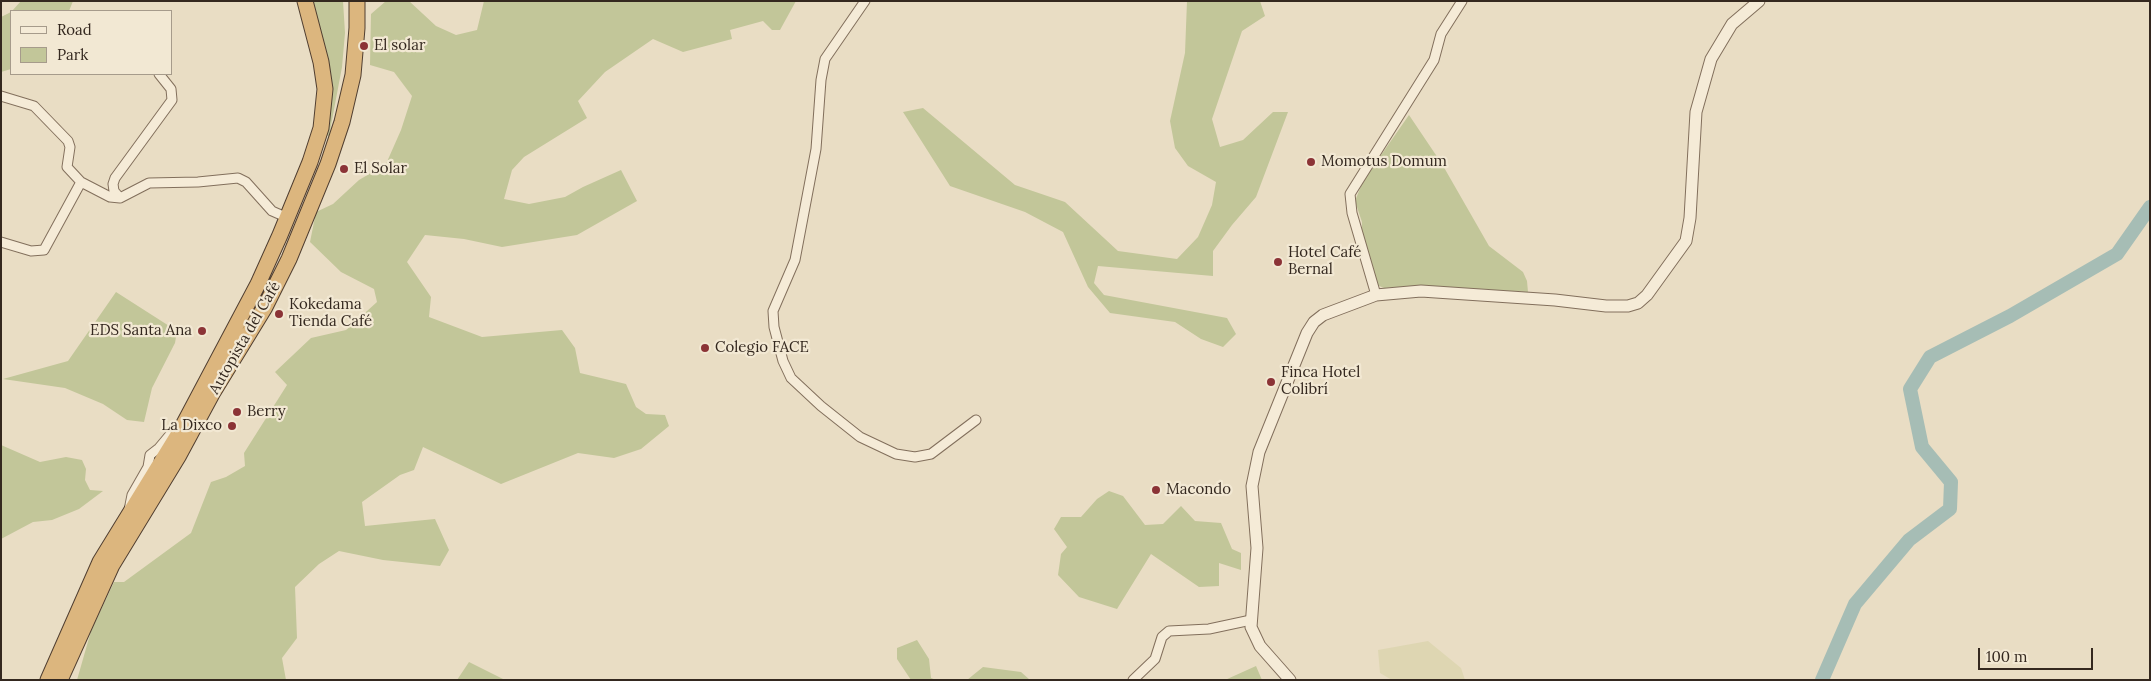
<!DOCTYPE html>
<meta charset="utf-8">
<style>
body{margin:0}
#map{position:relative;width:2151px;height:681px;overflow:hidden;background:#e9ddc4;font-family:Lora,serif}
canvas{display:block}
.frame{position:absolute;inset:0;border:2px solid #34281f;pointer-events:none}
.legend{position:absolute;left:10px;top:10px;width:162px;height:65px;box-sizing:border-box;background:#f2e8d3;border:1px solid #a69b8b;margin:0;padding:6px 9px;list-style:none;font-size:15px;color:#34281f}
.legend li{display:flex;align-items:center;gap:10px;height:25px}
.legend b{width:25px;border:1px solid #a69b8b}
.scale{position:absolute;left:1978px;top:648px;width:115px;height:22px;box-sizing:border-box;border:2px solid #34281f;border-top:0;padding-left:6px;font-size:15px;line-height:18px;white-space:nowrap;color:#34281f;-webkit-text-stroke:4px #f2e8d3;paint-order:stroke}
</style>
<div id="map">
<canvas width="2151" height="681"></canvas>
<div class="frame"></div>
<ul class="legend">
<li><b style="height:6px;background:#f5ebd7"></b>Road</li>
<li><b style="height:14px;background:#c2c699"></b>Park</li>
</ul>
<div class="scale">100 m</div>
</div>
<script>
const c = document.querySelector('canvas').getContext('2d');
c.lineJoin = 'round';
function paint(path, color) {
  c.fillStyle = color;
  c.fill(path, 'evenodd');
}
function poly(rows) {
  const path = new Path2D();
  for (const r of rows) {
    path.moveTo(r[0], r[1]);
    for (let i = 2; i < r.length; i += 2) path.lineTo(r[i], r[i + 1]);
  }
  return path;
}
function stroke(path, color, width, dash) {
  c.strokeStyle = color;
  c.lineWidth = width;
  c.lineCap = dash ? 'butt' : 'round';
  c.setLineDash(dash || []);
  c.stroke(path);
}
function write(font, color, halo, rows, align = 'center') {
  c.font = font + ' Lora,serif';
  c.lineWidth = 4.5;
  c.setLineDash([]);
  c.textBaseline = 'middle';
  c.strokeStyle = halo;
  c.fillStyle = color;
  for (const [text, x, y, turn = 0] of rows) {
    c.save();
    c.translate(x, y);
    c.rotate((+turn || 0) * Math.PI / 180);
    c.textAlign = isNaN(turn) ? turn : align;
    if (halo) c.strokeText(text, 0, 0);
    c.fillText(text, 0, 0);
    c.restore();
  }
}
paint(poly([
 [1428,641,1461,668,1465,680,1392,680,1380,673,1378,650]
]), '#ded6b2');
paint(poly([
 [21,1,73,1,69,11,12,11],
 [309,1,343,1,345,33,342,67,329,136,324,135],
 [386,1,409,1,436,26,456,35,477,30,484,1,796,1,780,30,772,30,763,21,730,30,732,39,683,52,653,39,605,72,578,101,587,118,524,157,512,170,504,199,529,204,565,197,583,187,621,170,637,201,577,235,502,247,464,239,425,235,407,262,431,297,429,317,482,337,562,330,575,348,580,373,626,384,636,407,646,414,665,415,669,426,641,449,614,458,578,453,501,484,423,447,414,470,400,475,362,502,365,526,435,519,449,550,440,566,383,560,339,551,319,564,295,587,297,638,282,658,286,680,77,680,91,631,114,582,124,582,191,533,211,482,226,477,245,466,244,453,287,385,275,372,311,338,346,330,377,302,374,289,341,272,310,242,316,212,333,204,359,180,386,164,401,130,412,96,394,72,370,65,371,14],
 [1187,1,1260,1,1265,16,1242,31,1212,119,1220,147,1243,140,1273,112,1288,112,1256,197,1232,225,1213,251,1213,276,1098,266,1094,283,1104,295,1227,318,1236,334,1223,347,1201,339,1175,322,1110,313,1088,287,1063,232,1025,212,950,186,903,112,923,108,1015,185,1065,202,1118,251,1177,259,1198,237,1212,205,1216,182,1188,166,1175,148,1170,121,1185,53],
 [11,12,11,69,1,72,1,17],
 [1409,115,1442,164,1489,246,1523,272,1527,281,1528,292,1421,286,1384,288,1377,285,1362,230,1362,222,1355,201,1363,181],
 [116,292,177,331,175,343,152,388,144,422,127,420,103,404,65,388,3,379,68,361],
 [1,445,40,462,66,457,82,460,86,469,85,480,90,490,103,491,79,509,52,520,33,522,1,539],
 [1109,491,1123,496,1145,525,1163,524,1181,506,1195,521,1221,523,1232,549,1241,553,1241,570,1219,563,1219,586,1199,587,1151,554,1117,609,1079,597,1058,575,1061,554,1067,547,1054,529,1061,517,1081,517,1097,499],
 [917,640,929,659,931,678,936,680,911,680,897,659,897,648],
 [469,662,505,680,457,680],
 [1256,666,1262,680,1225,680],
 [983,667,1021,672,1030,680,967,680]
]), '#c2c699');
stroke(poly([
 [1822,680,1855,604,1909,540,1950,509,1951,482,1922,447,1910,389,1930,357,2010,316,2117,254,2150,207]
]), '#a6bdb5', 14);
const minor = poly([
 [865,1,825,59,821,80,816,149,795,260,773,311,774,327,783,361,791,378,821,406,860,437,896,454,915,457,931,454,976,420],
 [1,96,34,106,68,141,70,147,67,167,81,182,110,197,120,198,149,183,198,182,238,178,246,182,272,211,288,218],
 [120,198,114,191,113,184,115,178,172,100,171,89,159,74],
 [1,242,31,251,44,250,81,182],
 [1376,295,1352,213,1350,194,1434,60,1441,34,1462,1],
 [129,510,132,495,148,467,150,455,159,448,174,430],
 [1133,680,1155,659,1162,637,1169,631,1209,629,1251,620]
]);
const tertiary = poly([
 [1290,680,1260,646,1251,627,1257,548,1252,486,1259,452,1307,333,1314,322,1323,315,1376,295,1421,291,1555,300,1606,306,1628,306,1638,303,1647,295,1686,241,1690,218,1696,112,1711,59,1732,24,1759,1]
]);
const trunk = poly([
 [48,680,100,562,178,435,258,284,280,235,310,162,321,128,325,89,321,62,305,1],
 [60,680,112,565,179,455,213,392,265,307,289,259,328,164,342,122,353,75,357,28,357,1]
]);
stroke(minor, '#826f5c', 11);
stroke(tertiary, '#826f5c', 13);
stroke(trunk, '#503e30', 17);
stroke(minor, '#f5ebd7', 9);
stroke(tertiary, '#f5ebd7', 11);
stroke(trunk, '#dcb67e', 15);
for (const [x, y, r, color] of [
 [364,46,5,"#8b3336"],
 [1311,162,5,"#8b3336"],
 [344,169,5,"#8b3336"],
 [1278,262,5,"#8b3336"],
 [279,314,5,"#8b3336"],
 [202,331,5,"#8b3336"],
 [705,348,5,"#8b3336"],
 [1271,382,5,"#8b3336"],
 [237,412,5,"#8b3336"],
 [232,426,5,"#8b3336"],
 [1156,490,5,"#8b3336"]
]) {
  const dot = new Path2D();
  dot.arc(x, y, r, 0, 2 * Math.PI);
  c.fillStyle = color;
  c.fill(dot);
  stroke(dot, '#f2e8d3', 2);
}
write('15px', '#34281f', '#f2e8d3', [
 ["El solar",374,46],
 ["Momotus Domum",1321,162],
 ["El Solar",354,169],
 ["Hotel Café",1288,253],
 ["Bernal",1288,270],
 ["Kokedama",289,305],
 ["Tienda Café",289,322],
 ["EDS Santa Ana",192,331,"right"],
 ["Colegio FACE",715,348],
 ["Finca Hotel",1281,373],
 ["Colibrí",1281,390],
 ["Berry",247,412],
 ["La Dixco",222,426,"right"],
 ["Macondo",1166,490]
], 'left');
write('15px', '#34281f', '#f2e8d3', [
 ["Autopista del Café",245,338,-60]
]);
</script>
